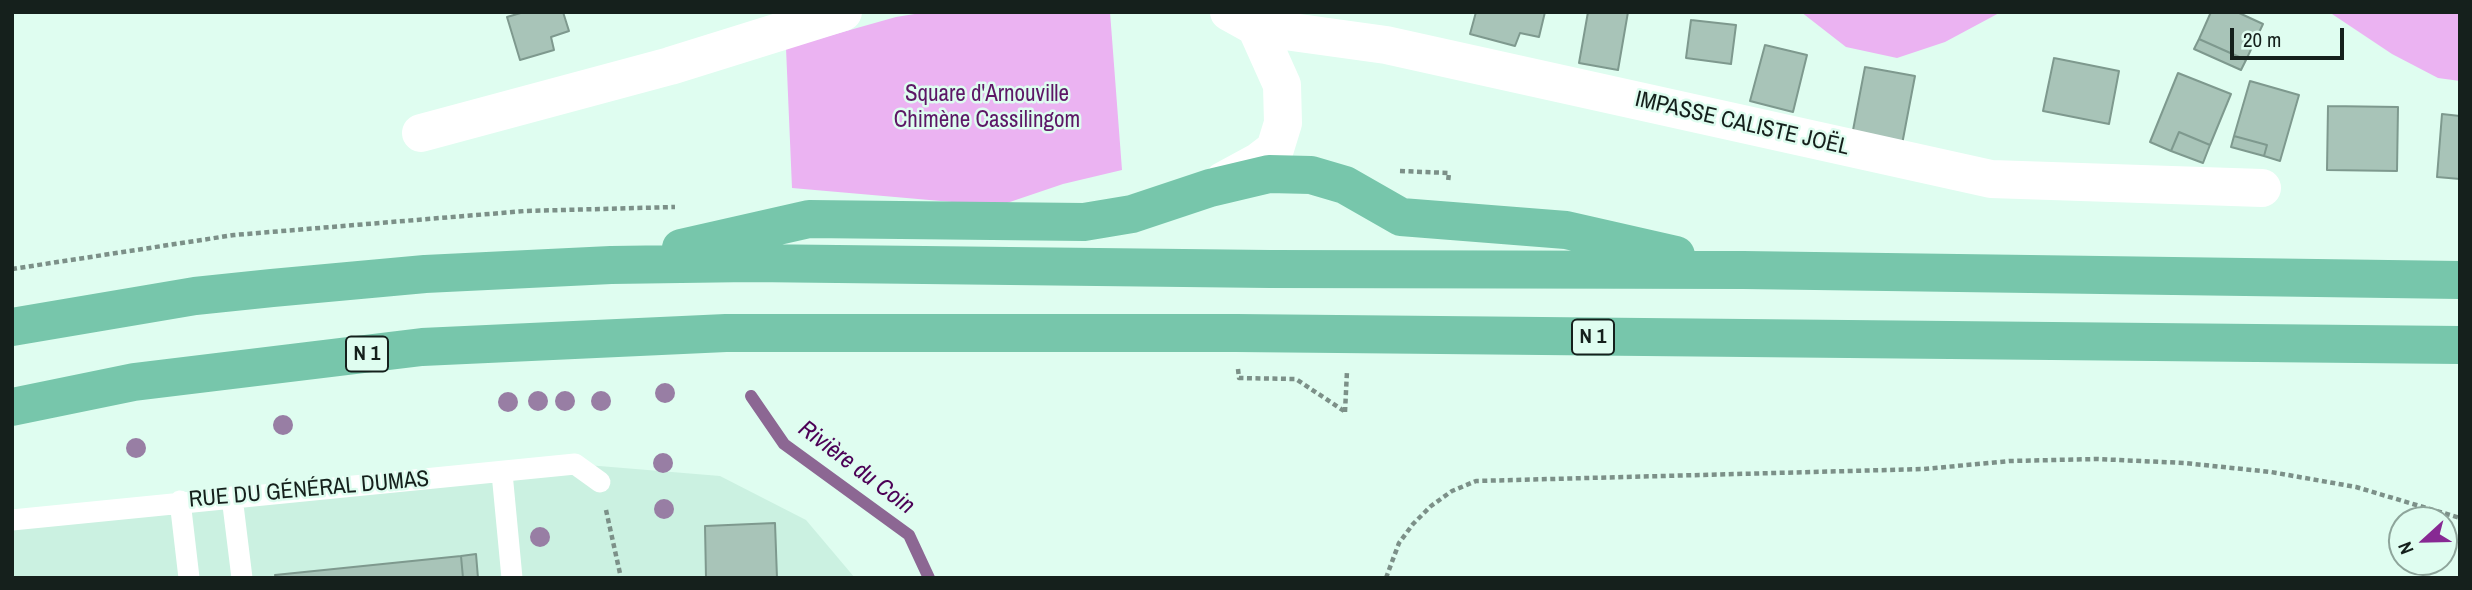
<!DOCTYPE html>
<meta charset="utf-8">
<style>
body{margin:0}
#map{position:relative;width:2472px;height:590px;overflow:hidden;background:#dffdf0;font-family:"Archivo Narrow",sans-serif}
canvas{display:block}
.frame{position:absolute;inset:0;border:14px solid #15201c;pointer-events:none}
.north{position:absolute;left:2388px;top:506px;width:70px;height:70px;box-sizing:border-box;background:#dffdf0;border:2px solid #8ea59b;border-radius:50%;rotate:248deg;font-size:19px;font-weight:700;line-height:28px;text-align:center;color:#15201c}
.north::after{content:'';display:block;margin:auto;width:24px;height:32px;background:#872993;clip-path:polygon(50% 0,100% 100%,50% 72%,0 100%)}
.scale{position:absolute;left:2230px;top:28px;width:114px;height:32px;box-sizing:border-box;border:4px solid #15201c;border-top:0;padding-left:9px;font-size:21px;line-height:24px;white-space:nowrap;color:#15201c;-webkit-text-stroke:5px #dffdf0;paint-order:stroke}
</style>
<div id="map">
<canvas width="2472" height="590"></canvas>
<div class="frame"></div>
<div class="north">N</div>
<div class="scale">20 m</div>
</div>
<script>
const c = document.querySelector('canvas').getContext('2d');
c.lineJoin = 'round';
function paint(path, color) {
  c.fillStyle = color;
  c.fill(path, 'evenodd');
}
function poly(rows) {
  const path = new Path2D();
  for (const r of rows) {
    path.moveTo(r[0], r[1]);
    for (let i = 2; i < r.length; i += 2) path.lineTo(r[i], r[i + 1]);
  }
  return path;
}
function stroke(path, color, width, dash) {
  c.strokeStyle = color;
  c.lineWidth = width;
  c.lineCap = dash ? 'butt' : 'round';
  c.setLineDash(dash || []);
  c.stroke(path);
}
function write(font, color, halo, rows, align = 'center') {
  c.font = font + ' "Archivo Narrow",sans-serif';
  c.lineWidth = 5;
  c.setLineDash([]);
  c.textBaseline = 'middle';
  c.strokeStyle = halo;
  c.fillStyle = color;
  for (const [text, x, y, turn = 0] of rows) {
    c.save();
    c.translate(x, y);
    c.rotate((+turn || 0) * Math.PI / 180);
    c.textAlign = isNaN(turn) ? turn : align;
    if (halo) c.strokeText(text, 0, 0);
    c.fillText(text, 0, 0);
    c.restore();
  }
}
paint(poly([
 [575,464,720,476,806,520,855,578,12,578,12,520]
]), '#cbf1e1');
paint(poly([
 [927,12,1110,12,1122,170,1063,184,998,206,792,188,786,48,896,17],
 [1801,12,2001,12,1945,42,1897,58,1846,47],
 [2329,12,2460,12,2460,81,2438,78,2392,54]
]), '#ebb3f2');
stroke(poly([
 [751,396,784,444,909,535,929,578]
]), '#8c6793', 12);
const building = poly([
 [524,12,563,12,569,31,551,37,554,50,520,60,507,17,524,12],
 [1476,12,1545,12,1539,37,1520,33,1515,46,1470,34,1476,12],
 [1588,12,1628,12,1618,70,1579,63,1588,12],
 [2211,12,2237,12,2263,24,2246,60,2199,39,2211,12],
 [1691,20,1736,25,1731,64,1686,58,1691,20],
 [2199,39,2246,60,2241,70,2194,49,2199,39],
 [1765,45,1807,55,1793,112,1750,101,1765,45],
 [2054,58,2119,71,2109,124,2043,111,2054,58],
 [1865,67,1915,76,1900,155,1850,146,1865,67],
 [2178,73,2231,94,2210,145,2179,132,2171,151,2150,142,2178,73],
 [2250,81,2299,95,2280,161,2264,156,2267,145,2234,136,2250,81],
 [2328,106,2398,107,2397,171,2327,170,2328,106],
 [2442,114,2460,116,2460,179,2437,177,2442,114],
 [2179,132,2210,145,2203,163,2171,151,2179,132],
 [2234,136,2267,145,2264,156,2231,147,2234,136],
 [775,523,777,578,706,578,705,526,775,523],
 [476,554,478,578,463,578,461,556,476,554],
 [461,556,463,578,276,578,275,575,461,556]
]);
paint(building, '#a8c4b8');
stroke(building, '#7e998e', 2);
stroke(poly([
 [1400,171,1449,173,1448,182],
 [12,269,234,235,525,211,675,207],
 [1238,369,1239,378,1296,379,1344,411],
 [1345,412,1347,371],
 [606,510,621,578],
 [1386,578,1399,543,1413,524,1431,506,1452,491,1476,481,1924,469,2010,461,2097,459,2184,463,2271,472,2356,487,2460,518]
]), '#7c9088', 4.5, [5, 3.5]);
stroke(poly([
 [502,473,512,578],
 [232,497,242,578],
 [180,501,189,578],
 [12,520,575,464,600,482]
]), '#fff', 21);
stroke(poly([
 [1229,12,1256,27,1386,45,1991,179,2262,188],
 [421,133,670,66,843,12],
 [1223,181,1258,162,1275,149,1283,123,1282,85,1256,27]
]), '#fff', 38);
stroke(poly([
 [681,248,809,219,1084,222,1132,214,1210,188,1269,174,1311,175,1345,185,1401,217,1566,230,1676,255],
 [12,327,195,296,272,288,425,274,611,265,751,263,1270,269,1743,270,2460,280],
 [12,407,134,382,422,347,726,333,1236,333,2460,345]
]), '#77c6ab', 38);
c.fillStyle = '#987ea4';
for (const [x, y] of [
 [665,393],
 [538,401],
 [565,401],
 [601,401],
 [508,402],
 [283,425],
 [136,448],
 [663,463],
 [664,509],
 [540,537]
]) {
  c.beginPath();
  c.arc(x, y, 10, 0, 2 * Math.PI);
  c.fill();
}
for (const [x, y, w] of [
 [1593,337,42],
 [367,354,42]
]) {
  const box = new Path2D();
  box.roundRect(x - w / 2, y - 17.5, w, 35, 5);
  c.fillStyle = '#dffdf0';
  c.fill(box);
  stroke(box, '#15201c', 2);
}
write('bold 21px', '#15201c', null, [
 ["N 1",1593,337],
 ["N 1",367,354]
]);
write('23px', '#5d1766', '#dffdf0', [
 ["Square d'Arnouville",987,95],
 ["Chimène Cassilingom",987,121]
]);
write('23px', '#15201c', '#dffdf0', [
 ["IMPASSE CALISTE JOËL",1742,124,13],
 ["RUE DU GÉNÉRAL DUMAS",309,490,-5]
]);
write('italic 24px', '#4c0156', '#dffdf0', [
 ["Rivière du Coin",856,468,37]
]);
</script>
